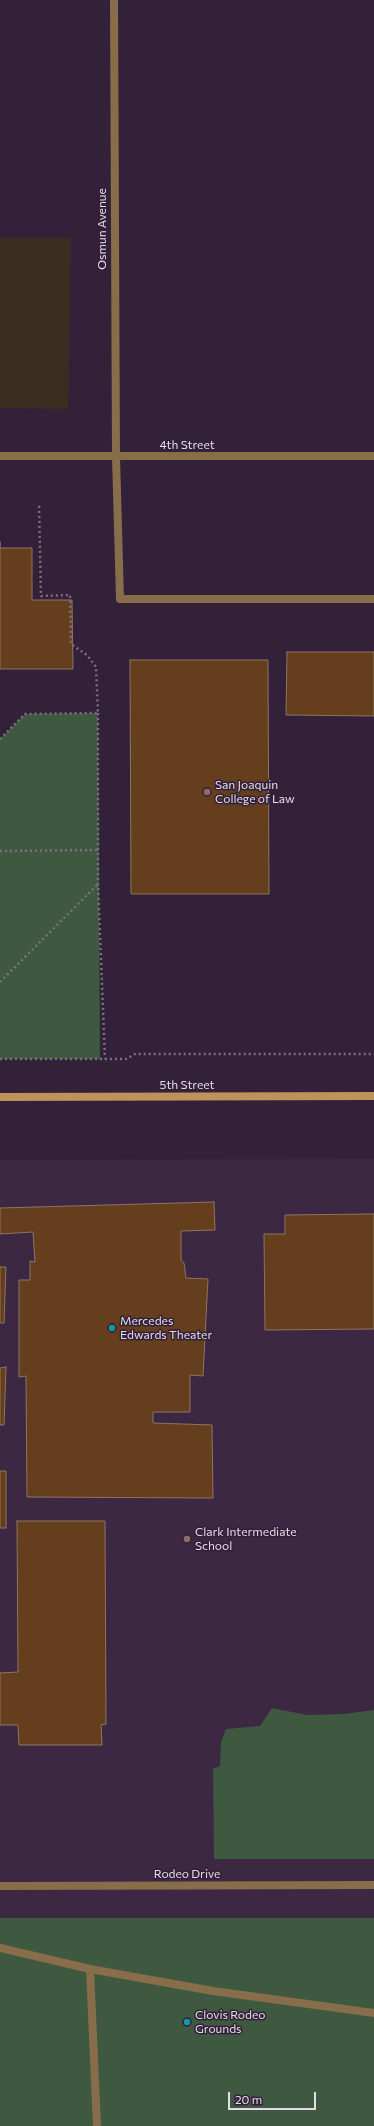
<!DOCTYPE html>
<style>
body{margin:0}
#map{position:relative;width:374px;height:2126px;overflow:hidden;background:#322138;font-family:Commissioner,sans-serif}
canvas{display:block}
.scale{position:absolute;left:228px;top:2092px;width:88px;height:18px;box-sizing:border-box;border:2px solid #e5dae9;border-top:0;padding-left:5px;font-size:12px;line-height:14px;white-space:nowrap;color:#e5dae9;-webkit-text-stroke:3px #322138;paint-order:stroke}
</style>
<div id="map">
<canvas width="374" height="2126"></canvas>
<div class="scale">20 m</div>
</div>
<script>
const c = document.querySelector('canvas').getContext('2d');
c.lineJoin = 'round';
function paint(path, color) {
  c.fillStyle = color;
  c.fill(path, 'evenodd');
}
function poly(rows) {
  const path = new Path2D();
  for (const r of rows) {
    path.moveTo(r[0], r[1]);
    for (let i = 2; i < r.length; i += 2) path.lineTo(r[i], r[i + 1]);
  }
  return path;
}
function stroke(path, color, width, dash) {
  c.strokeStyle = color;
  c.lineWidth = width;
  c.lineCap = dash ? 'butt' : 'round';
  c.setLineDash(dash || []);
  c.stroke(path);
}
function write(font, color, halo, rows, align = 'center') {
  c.font = font + ' Commissioner,sans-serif';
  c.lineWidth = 3;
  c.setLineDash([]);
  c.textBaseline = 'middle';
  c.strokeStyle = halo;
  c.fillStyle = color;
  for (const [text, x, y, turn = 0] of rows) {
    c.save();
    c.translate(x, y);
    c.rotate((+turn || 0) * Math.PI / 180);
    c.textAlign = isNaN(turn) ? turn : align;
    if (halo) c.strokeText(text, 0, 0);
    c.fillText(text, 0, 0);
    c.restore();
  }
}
paint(poly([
 [0,238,71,238,68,409,0,408]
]), '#3b2e20');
paint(poly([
 [374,1159,374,1918,0,1918,0,1160]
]), '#3d2844');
paint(poly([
 [98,713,100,1059,0,1059,0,739,25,714],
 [272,1708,307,1715,344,1714,374,1710,374,1859,214,1859,213,1769,220,1766,221,1742,226,1729,260,1726],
 [0,1918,374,1918,374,2126,0,2126]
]), '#3f5840');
const building = poly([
 [0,542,0,548,32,548,32,600,72,600,73,669,0,669,0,542],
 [287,652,374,652,374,716,286,715,287,652],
 [130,660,268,660,269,894,131,894,130,660],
 [214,1202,215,1230,181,1231,181,1260,184,1263,186,1278,208,1279,203,1376,190,1375,190,1412,153,1412,153,1423,212,1425,213,1498,27,1497,26,1376,19,1377,19,1280,30,1280,30,1261,35,1262,33,1232,0,1234,0,1208,214,1202],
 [374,1214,374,1329,265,1330,264,1234,285,1234,285,1215,374,1214],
 [0,1267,6,1267,4,1323,0,1323,0,1267],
 [6,1367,4,1425,0,1425,0,1368,6,1367],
 [0,1471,6,1471,6,1528,0,1528,0,1471],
 [17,1521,105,1521,106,1724,101,1725,102,1745,19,1745,18,1725,0,1725,0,1673,18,1672,17,1521]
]);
paint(building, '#653e1d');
stroke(building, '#8f745f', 1);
stroke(poly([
 [98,713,98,884,105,1059],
 [0,739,25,714,98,713,96,667,87,655,71,644,70,595,41,596,39,504],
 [0,851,98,850],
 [0,982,98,884],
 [0,1059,126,1059,135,1054,374,1054]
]), '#7d6f82', 2.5, [2, 3]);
stroke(poly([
 [116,457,120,599,374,599],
 [0,1886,374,1885],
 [0,1948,90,1969,213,1991,374,2013],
 [90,1969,97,2126]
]), '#886d4b', 8);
stroke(poly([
 [114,0,116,457],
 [0,456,374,456]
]), '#886d4b', 8);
stroke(poly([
 [0,1097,374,1096]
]), '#be925b', 8);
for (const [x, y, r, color] of [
 [207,792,4,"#8d6e63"],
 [112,1328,4,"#0f9aa8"],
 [187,1539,4,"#8d6e63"],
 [187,2022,4,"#0f9aa8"]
]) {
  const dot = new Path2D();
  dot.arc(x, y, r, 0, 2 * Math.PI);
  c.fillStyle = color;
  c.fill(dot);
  stroke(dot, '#322138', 1.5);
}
write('12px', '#e5dae9', '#322138', [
 ["Osmun Avenue",102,229,-90],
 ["4th Street",187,445],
 ["5th Street",187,1085],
 ["Rodeo Drive",187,1874]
]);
write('12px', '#e5dae9', '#322138', [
 ["San Joaquin",215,785],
 ["College of Law",215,799],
 ["Mercedes",120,1321],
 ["Edwards Theater",120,1335],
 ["Clark Intermediate",195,1532],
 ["School",195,1546],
 ["Clovis Rodeo",195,2015],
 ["Grounds",195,2029]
], 'left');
</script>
